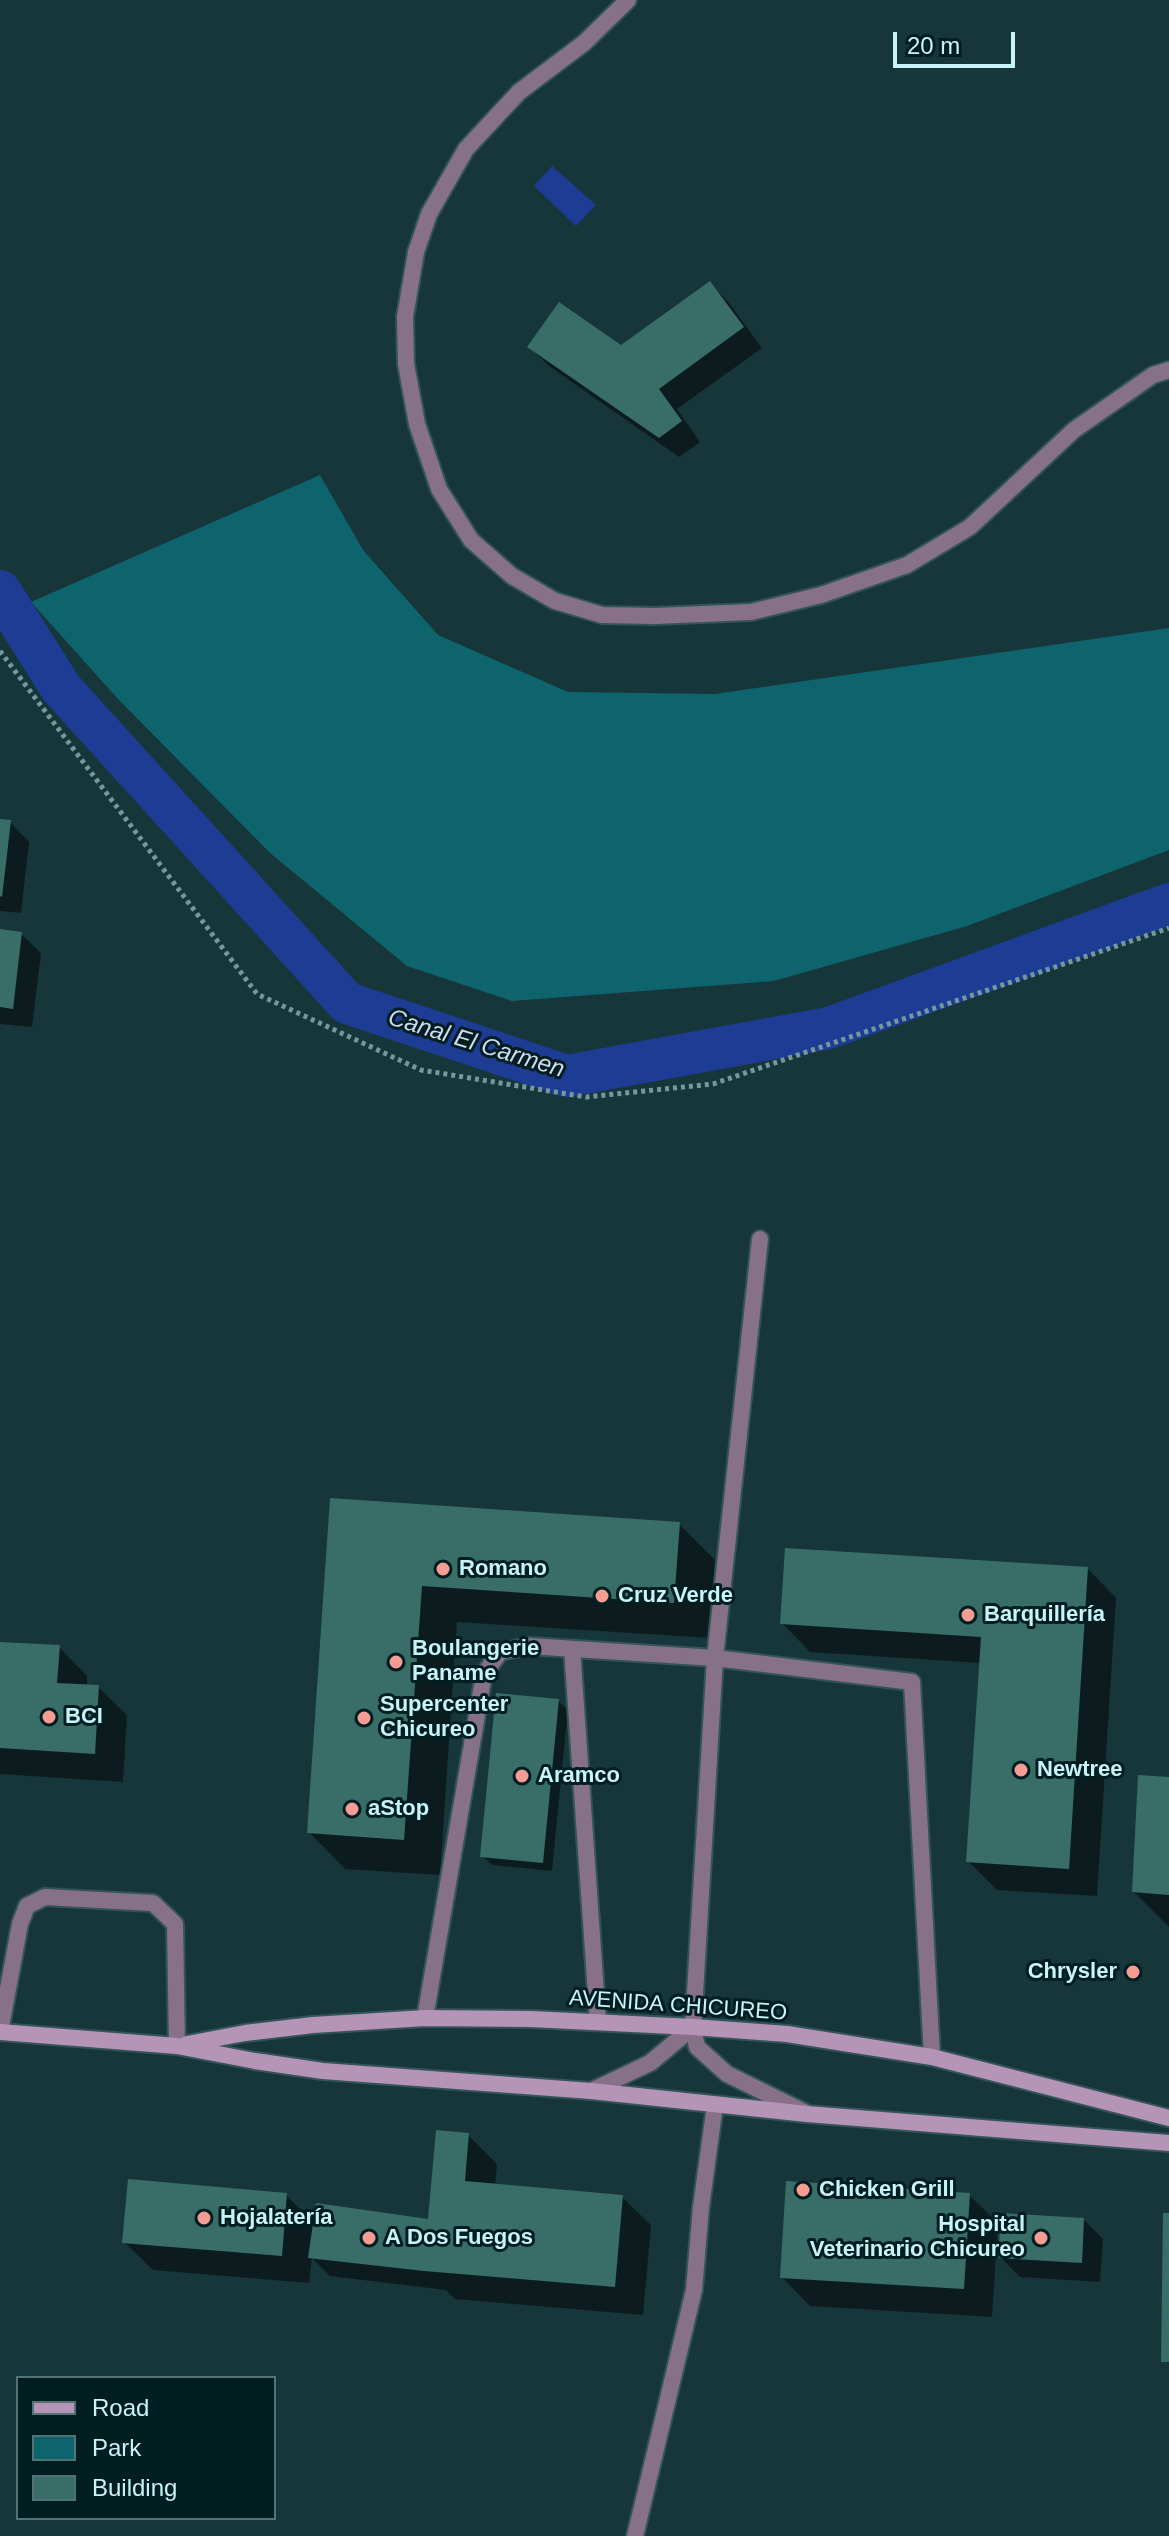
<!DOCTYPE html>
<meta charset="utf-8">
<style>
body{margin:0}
#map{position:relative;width:1169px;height:2536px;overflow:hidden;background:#173639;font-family:Helvetica,sans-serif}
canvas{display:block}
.legend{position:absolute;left:16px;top:2376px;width:260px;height:144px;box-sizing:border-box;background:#001d20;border:2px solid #507377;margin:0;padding:10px 14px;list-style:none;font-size:24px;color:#c8f4f9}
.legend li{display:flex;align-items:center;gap:16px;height:40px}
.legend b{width:40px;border:2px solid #507377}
.scale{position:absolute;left:893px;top:32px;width:122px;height:36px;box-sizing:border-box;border:4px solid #c8f4f9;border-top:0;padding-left:10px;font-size:24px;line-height:28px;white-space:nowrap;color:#c8f4f9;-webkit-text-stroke:6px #001d20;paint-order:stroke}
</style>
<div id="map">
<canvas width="1169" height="2536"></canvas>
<ul class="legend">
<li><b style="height:10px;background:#b694b7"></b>Road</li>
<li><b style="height:22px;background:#0d646c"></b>Park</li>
<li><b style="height:22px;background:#386e67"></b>Building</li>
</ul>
<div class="scale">20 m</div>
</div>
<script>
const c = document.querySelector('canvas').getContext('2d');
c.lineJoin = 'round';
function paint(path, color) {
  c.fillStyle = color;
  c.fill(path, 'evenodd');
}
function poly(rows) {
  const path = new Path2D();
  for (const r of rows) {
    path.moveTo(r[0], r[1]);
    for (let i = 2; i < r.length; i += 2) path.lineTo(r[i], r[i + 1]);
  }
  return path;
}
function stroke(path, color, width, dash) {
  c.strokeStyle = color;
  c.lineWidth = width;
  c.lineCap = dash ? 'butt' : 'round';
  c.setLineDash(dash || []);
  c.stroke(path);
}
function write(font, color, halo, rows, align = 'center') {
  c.font = font + ' Helvetica,sans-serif';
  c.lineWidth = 6;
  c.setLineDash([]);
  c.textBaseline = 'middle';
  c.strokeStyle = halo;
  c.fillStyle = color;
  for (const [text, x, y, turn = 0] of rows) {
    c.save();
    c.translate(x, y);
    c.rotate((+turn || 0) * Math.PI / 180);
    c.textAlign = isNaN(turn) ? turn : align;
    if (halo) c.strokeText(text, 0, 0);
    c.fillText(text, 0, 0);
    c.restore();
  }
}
paint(poly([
 [320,475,363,550,438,635,568,692,715,694,1169,628,1169,850,967,926,774,981,512,1001,407,966,270,853,118,699,31,602]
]), '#0d646c');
paint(poly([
 [552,166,596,205,576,226,534,186]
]), '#1d3c93');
paint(poly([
 [710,283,729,303,762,348,677,409,700,442,679,457,549,366,529,347,621,347],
 [0,821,10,822,29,842,21,913,0,911],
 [0,931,21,934,41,953,32,1027,0,1024],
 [332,1500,679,1524,715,1560,710,1638,457,1622,440,1875,345,1869,309,1832],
 [1088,1569,1116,1598,1097,1896,997,1890,968,1861,981,1663,810,1652,782,1623],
 [0,1644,59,1647,87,1676,87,1686,98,1687,127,1715,123,1782,0,1774],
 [558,1701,568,1710,552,1871,492,1865,482,1856],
 [1169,1779,1169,1927,1134,1892],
 [468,2135,497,2164,495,2186,622,2197,651,2225,643,2315,455,2299,446,2290,330,2276,312,2258,309,2283,153,2270,124,2242,286,2195,315,2224,427,2221],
 [969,2195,998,2223,992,2317,810,2306,782,2277],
 [1084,2220,1103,2239,1100,2282,1020,2277,1000,2257]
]), '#0007');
stroke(poly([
 [0,591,61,688,347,1003,567,1076,829,1028,1169,904]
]), '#1d3c93', 42);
paint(poly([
 [710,281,744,327,659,389,682,421,659,438,527,347,559,302,621,345],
 [0,819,11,820,2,897,0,896],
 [0,929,22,932,13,1009,0,1007],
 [330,1498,680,1522,674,1603,422,1586,404,1840,307,1833],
 [785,1548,1088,1567,1069,1869,966,1862,981,1637,780,1624],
 [0,1642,60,1645,57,1683,99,1685,95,1754,0,1748],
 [496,1693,559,1699,543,1863,480,1857],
 [1138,1775,1169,1777,1169,1895,1132,1892],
 [436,2130,469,2133,465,2181,623,2195,615,2287,424,2271,308,2258,316,2203,428,2219],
 [128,2179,287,2193,282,2256,122,2243],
 [786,2181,970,2193,964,2289,780,2278],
 [1001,2213,1084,2218,1082,2263,998,2258],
 [1163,2213,1169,2213,1169,2362,1161,2362]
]), '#386e67');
const lane = poly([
 [760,1239,715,1658,693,2027,697,2047,727,2074,806,2113],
 [572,1649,598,2022],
 [425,2018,484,1674,500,1652,529,1646,715,1658,912,1682,932,2057],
 [0,2032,20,1924,27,1906,45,1897,153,1903,175,1924,177,2046],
 [591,2091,650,2063,693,2027]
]);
const street = poly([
 [628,0,584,43,519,92,466,149,429,214,416,252,405,317,406,364,417,424,439,489,471,540,512,576,555,601,602,615,655,616,751,612,821,595,907,565,970,527,1074,430,1153,375,1169,370],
 [635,2536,694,2290,701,2207,715,2105]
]);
const secondary = poly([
 [0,2032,177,2046,255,2061,323,2071,591,2091,807,2114,1169,2143],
 [187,2044,245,2033,313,2025,425,2018,531,2019,693,2027,787,2034,932,2057,1169,2118]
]);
stroke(lane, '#335458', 20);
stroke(street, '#335458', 20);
stroke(secondary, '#335458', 20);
stroke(poly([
 [0,651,257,994,421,1070,586,1097,713,1084,1169,928]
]), '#74999d', 5, [4, 4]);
stroke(lane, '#867186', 16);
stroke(street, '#867186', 16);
stroke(secondary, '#b694b7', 16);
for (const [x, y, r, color] of [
 [443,1569,8,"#f59c94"],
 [602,1596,8,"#f59c94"],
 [968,1615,8,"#f59c94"],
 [396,1662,8,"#f59c94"],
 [49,1717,8,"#f59c94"],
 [364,1718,8,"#f59c94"],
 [1021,1770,8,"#f59c94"],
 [522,1776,8,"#f59c94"],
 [352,1809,8,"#f59c94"],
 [1133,1972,8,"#f59c94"],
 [803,2190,8,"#f59c94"],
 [204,2218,8,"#f59c94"],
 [369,2238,8,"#f59c94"],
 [1041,2238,8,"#f59c94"]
]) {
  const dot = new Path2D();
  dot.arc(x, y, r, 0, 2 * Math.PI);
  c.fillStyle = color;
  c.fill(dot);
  stroke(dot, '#001d20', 3);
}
write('bold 22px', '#c8f4f9', '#001d20', [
 ["Romano",459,1569],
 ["Cruz Verde",618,1596],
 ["Barquillería",984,1615],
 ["Boulangerie",412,1649],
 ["Paname",412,1674],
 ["Supercenter",380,1705],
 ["Chicureo",380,1730],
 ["BCI",65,1717],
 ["Newtree",1037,1770],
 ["Aramco",538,1776],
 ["aStop",368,1809],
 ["Chrysler",1117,1972,"right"],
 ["Chicken Grill",819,2190],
 ["Hojalatería",220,2218],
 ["Hospital",1025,2225,"right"],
 ["Veterinario Chicureo",1025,2250,"right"],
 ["A Dos Fuegos",385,2238]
], 'left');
write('22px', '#c8f4f9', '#001d20', [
 ["AVENIDA CHICUREO",678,2006,4]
]);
write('italic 24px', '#cedaf2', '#001d20', [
 ["Canal El Carmen",476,1044,17]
]);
</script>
